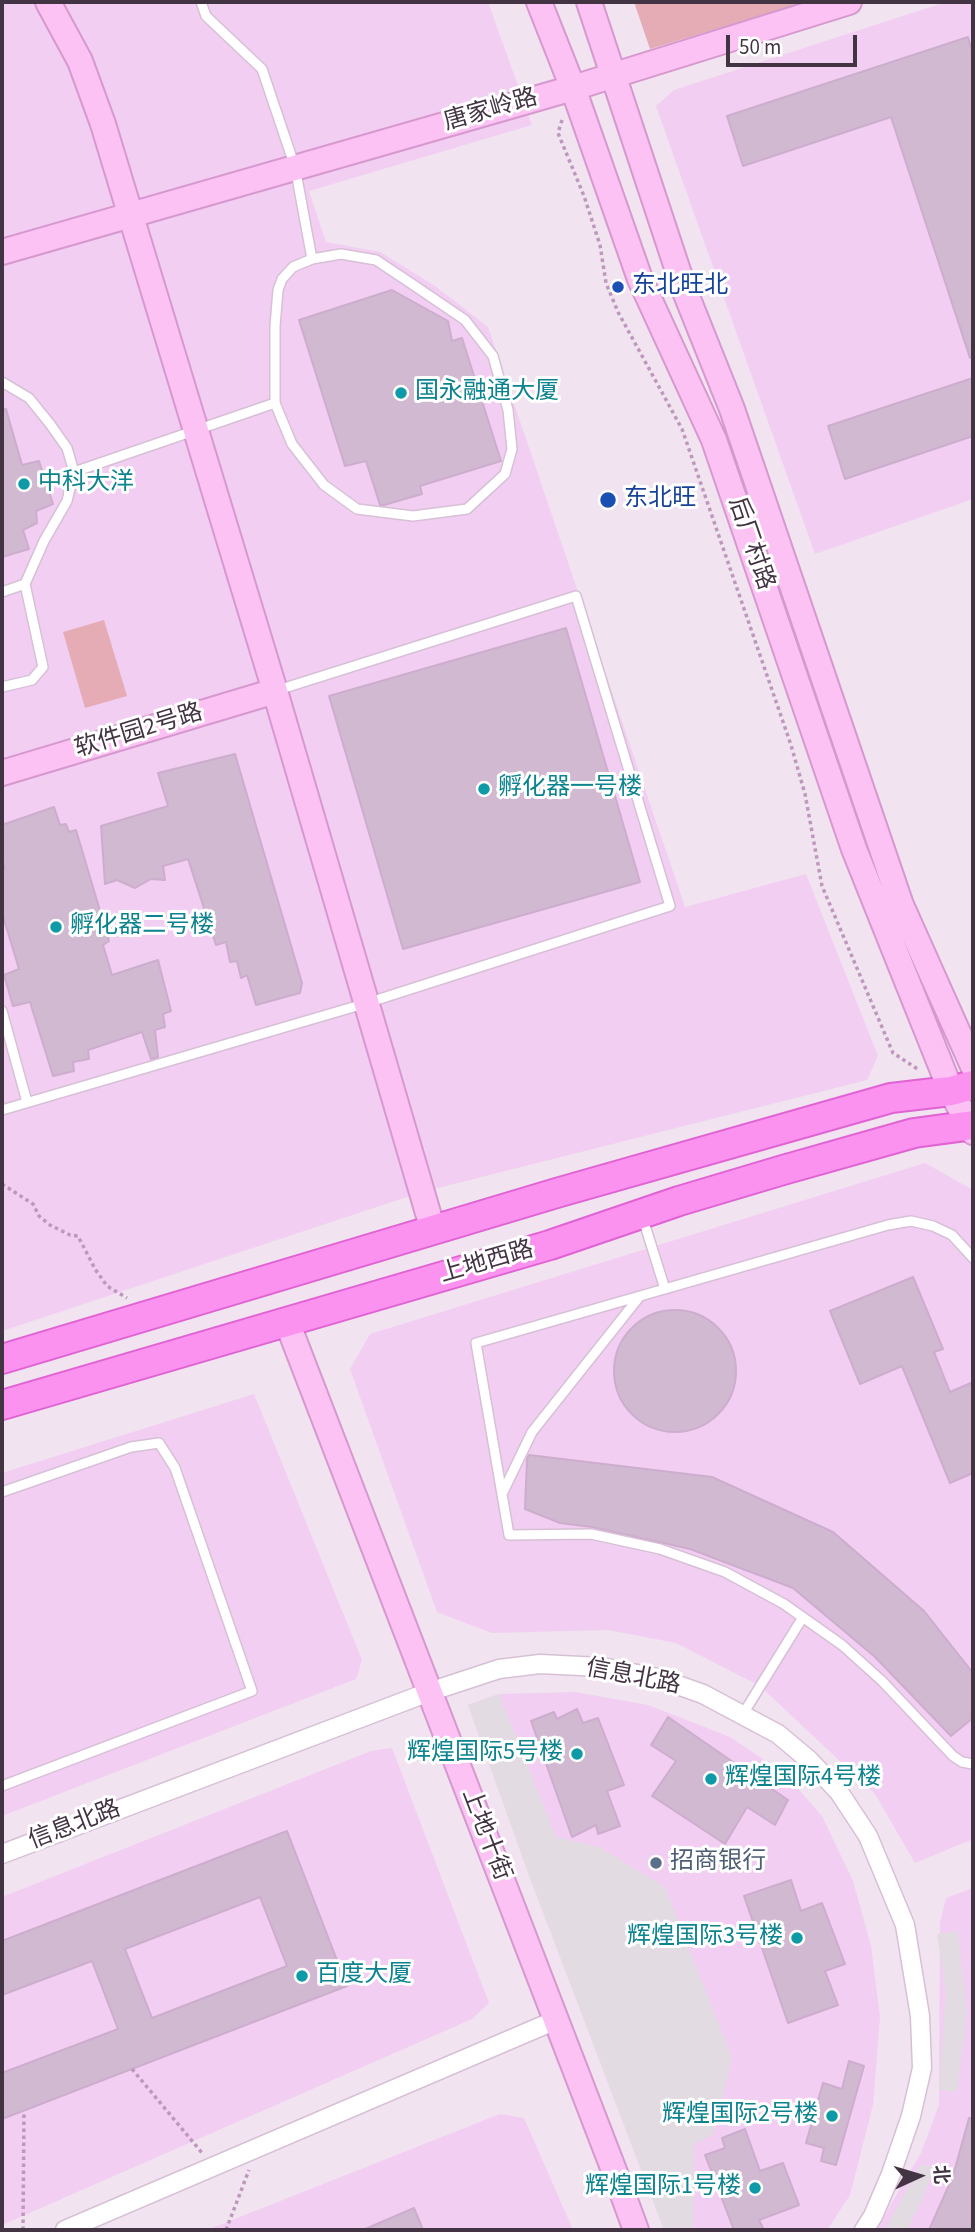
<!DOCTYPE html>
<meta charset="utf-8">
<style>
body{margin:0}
#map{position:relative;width:975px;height:2232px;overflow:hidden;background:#f1e3f0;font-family:"Source Sans 3","Noto Sans SC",sans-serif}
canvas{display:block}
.frame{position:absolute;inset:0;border:4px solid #433443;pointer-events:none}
.north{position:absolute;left:884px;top:2141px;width:70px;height:70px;-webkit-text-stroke:5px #fff;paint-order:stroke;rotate:86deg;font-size:19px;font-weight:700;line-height:28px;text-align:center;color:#433443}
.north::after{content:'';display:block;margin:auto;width:24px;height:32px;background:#433443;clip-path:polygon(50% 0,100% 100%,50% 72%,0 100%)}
.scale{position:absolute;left:726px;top:35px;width:131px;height:32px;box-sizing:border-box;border:4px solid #433443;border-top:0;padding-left:9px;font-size:21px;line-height:24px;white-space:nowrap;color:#433443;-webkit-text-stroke:5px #fff;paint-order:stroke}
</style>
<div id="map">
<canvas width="975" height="2232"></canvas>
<div class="frame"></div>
<div class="north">北</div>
<div class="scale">50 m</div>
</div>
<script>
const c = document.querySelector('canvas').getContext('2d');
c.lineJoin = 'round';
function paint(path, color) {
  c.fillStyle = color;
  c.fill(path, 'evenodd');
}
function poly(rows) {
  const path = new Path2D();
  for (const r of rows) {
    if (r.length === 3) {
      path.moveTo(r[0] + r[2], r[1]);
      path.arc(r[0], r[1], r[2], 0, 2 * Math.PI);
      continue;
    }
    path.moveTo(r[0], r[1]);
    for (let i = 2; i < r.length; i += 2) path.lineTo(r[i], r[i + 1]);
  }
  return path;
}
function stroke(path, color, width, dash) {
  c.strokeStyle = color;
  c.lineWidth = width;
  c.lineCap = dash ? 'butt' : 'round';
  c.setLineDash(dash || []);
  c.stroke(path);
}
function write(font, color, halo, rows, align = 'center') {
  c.font = font + ' "Source Sans 3","Noto Sans SC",sans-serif';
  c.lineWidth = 6;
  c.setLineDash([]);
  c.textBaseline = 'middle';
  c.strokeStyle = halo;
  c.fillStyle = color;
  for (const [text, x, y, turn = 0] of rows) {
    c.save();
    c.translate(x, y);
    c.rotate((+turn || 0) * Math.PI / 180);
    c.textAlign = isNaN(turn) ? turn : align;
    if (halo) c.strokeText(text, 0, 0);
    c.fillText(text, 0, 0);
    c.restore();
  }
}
paint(poly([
 [2,2,488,2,532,125,309,191,326,242,380,252,435,286,488,327,685,907,806,874,878,1056,867,1080,422,1192,2,1331],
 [946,2,973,2,973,499,815,554,656,106,674,90],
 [925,1163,973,1190,973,1839,915,1863,875,1794,760,1686,676,1643,608,1630,492,1633,437,1612,350,1369,370,1334],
 [254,1394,362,1660,356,1679,2,1816,2,1473],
 [575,1692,648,1705,730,1737,784,1773,822,1816,853,1881,871,1946,880,2017,873,2105,850,2195,827,2230,664,2230,530,1878,468,1705,499,1694],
 [392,1748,489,2003,472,2019,2,2225,2,1897,371,1751],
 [973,1888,973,2230,876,2230,921,2153,939,2105,940,1923,946,1898],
 [500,2114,524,2118,573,2230,207,2230]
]), '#f2cef3');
paint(poly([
 [634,2,806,2,650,49],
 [104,620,127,696,85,708,63,632]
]), '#e5acb5');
paint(poly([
 [499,1694,556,1837,599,1847,665,1887,732,2058,713,2135,694,2144,693,2230,664,2230,530,1878,468,1705],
 [958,1931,967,2014,957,2092,939,2090,946,1992,937,1934],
 [921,2164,934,2168,924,2195,907,2230,885,2230]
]), '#e2dce2');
const building = poly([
 [968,37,973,54,973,358,970,358,891,117,743,166,727,116,968,37],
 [392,290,448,321,452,341,462,338,501,461,420,486,422,494,384,505,380,505,366,461,345,466,299,320,392,290],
 [973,378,973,436,845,479,828,426,973,378],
 [6,409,22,465,39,461,53,504,36,511,37,523,23,530,29,549,2,557,2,410,6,409],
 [566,628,640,882,403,949,329,696,566,628],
 [235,754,302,983,300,993,256,1005,247,975,241,978,237,961,230,962,226,942,216,945,188,859,163,866,165,880,151,879,135,888,117,880,105,884,101,826,168,806,158,773,235,754],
 [54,807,60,825,66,824,69,832,76,830,109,941,103,945,112,975,158,960,171,1011,163,1014,165,1027,155,1030,158,1057,151,1059,142,1032,88,1050,89,1059,73,1062,74,1071,53,1076,30,1002,13,1006,4,975,19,969,2,913,2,870,5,869,2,858,2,825,54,807],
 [913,1277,943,1349,934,1352,950,1392,973,1382,973,1473,950,1483,902,1366,860,1384,830,1311,913,1277],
 [675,1371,61],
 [529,1455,712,1477,833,1532,924,1611,973,1673,973,1718,951,1736,875,1657,793,1588,690,1549,592,1527,560,1523,525,1509,527,1459,529,1455],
 [577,1709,583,1723,598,1718,624,1785,607,1791,620,1826,598,1834,596,1825,572,1837,531,1721,554,1712,557,1719,577,1709],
 [668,1717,788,1800,775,1825,747,1807,725,1844,652,1796,676,1761,651,1745,668,1717],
 [287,1831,347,1986,2,2119,2,2073,118,2029,92,1961,2,1995,2,1941,287,1831],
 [260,1897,287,1966,152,2018,125,1949,260,1897],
 [791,1880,801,1911,822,1903,845,1964,825,1971,838,2005,788,2023,744,1896,791,1880],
 [849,2061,864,2066,836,2165,821,2161,824,2148,806,2143,823,2083,842,2089,849,2061],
 [969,2118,973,2118,973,2230,929,2230,953,2176,969,2118],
 [745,2129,760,2171,783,2163,799,2205,759,2220,764,2230,734,2230,705,2155,725,2148,722,2138,745,2129],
 [414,2208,423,2230,363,2230,414,2208]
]);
paint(building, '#d2b9d2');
stroke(building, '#cdadcd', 2);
const lane = poly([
 [201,2,206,16,262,69,295,167,312,259],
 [341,254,376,260,412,284,465,320,493,356,508,410,512,449,505,474,467,509,413,516,357,509,324,485,292,444,275,403,275,326,278,290,282,279,293,267,312,259,341,254],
 [2,382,29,398,50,424,67,448,74,472,67,501,44,541,25,584,43,667,32,680,2,687],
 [74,472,275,403],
 [2,592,25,584],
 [2,1011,27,1102],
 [2,1110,367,1003,670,906,576,596,278,690],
 [643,1219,665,1289],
 [973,1258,952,1235,933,1226,911,1221,888,1225,476,1343,509,1535,591,1534,660,1549,725,1572,784,1604,842,1645,882,1681,953,1756,962,1762,973,1764],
 [2,1492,131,1447,159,1443,175,1468,252,1691,2,1786],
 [503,1492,532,1432,640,1296],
 [743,1714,803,1617]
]);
const street = poly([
 [2,1854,429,1692,499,1669,540,1664,601,1667,658,1678,703,1694,778,1734,809,1760,839,1792,868,1836,905,1925,920,2016,922,2068,911,2116,891,2174,873,2216,864,2230],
 [65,2230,556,2020]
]);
const secondary = poly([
 [48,2,80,61,103,124,275,691,433,1230],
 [539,2,573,88,640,279,714,440,854,849,951,1091,973,1132],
 [589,2,684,289,732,409,901,905,973,1066],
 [2,252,573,88,849,2],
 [2,773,275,691],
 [287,1322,615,2173,636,2230]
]);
const primary = poly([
 [2,1359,560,1192,891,1098,951,1091,973,1085],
 [2,1405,550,1245,679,1201,783,1170,914,1133,973,1125]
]);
stroke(lane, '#d7c0d6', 12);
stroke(street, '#d7c0d6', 21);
stroke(secondary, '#d698ce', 28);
stroke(primary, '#e063d4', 32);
stroke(poly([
 [562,120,558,133,584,196,600,245,606,283,618,312,682,429,791,745,805,794,822,886,893,1053,919,1070],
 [2,1184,33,1204,39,1216,50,1225,70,1235,78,1236,95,1269,107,1286,127,1298],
 [132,2069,203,2154],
 [23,2230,24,2111],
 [226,2230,249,2170]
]), '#bd98bc', 3.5, [3.5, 3.5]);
stroke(lane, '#fff', 9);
stroke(street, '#fff', 18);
stroke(secondary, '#fdc2f4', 24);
stroke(primary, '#fb92f0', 28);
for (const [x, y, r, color] of [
 [618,287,7,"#1a4fb4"],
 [401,393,7,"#0f9aa8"],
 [24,484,7,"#0f9aa8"],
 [608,500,9,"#1a4fb4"],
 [484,789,7,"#0f9aa8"],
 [56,927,7,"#0f9aa8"],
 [577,1754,7,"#0f9aa8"],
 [711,1779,7,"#0f9aa8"],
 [656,1863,7,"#5c6f8a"],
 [797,1938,7,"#0f9aa8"],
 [302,1976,7,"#0f9aa8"],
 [832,2116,7,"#0f9aa8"],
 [755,2188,7,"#0f9aa8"]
]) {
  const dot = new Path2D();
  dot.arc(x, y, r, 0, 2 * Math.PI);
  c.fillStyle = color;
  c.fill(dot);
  stroke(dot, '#fff', 2.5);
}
write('24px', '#433443', '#fff', [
 ["唐家岭路",491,111,-16],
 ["后厂村路",750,544,71],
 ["软件园2号路",139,732,-17],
 ["上地西路",487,1263,-16],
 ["信息北路",633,1678,11],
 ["信息北路",75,1826,-21],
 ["上地十街",485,1835,69]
]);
write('24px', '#164399', '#fff', [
 ["东北旺北",632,287],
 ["东北旺",624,500]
], 'left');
write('24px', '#0d838f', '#fff', [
 ["国永融通大厦",415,393],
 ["中科大洋",38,484],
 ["孵化器一号楼",498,789],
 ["孵化器二号楼",70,927],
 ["辉煌国际5号楼",563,1754,"right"],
 ["辉煌国际4号楼",725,1779],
 ["辉煌国际3号楼",783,1938,"right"],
 ["百度大厦",316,1976],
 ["辉煌国际2号楼",818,2116,"right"],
 ["辉煌国际1号楼",741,2188,"right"]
], 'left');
write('24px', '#4e5e75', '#fff', [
 ["招商银行",670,1863]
], 'left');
</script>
